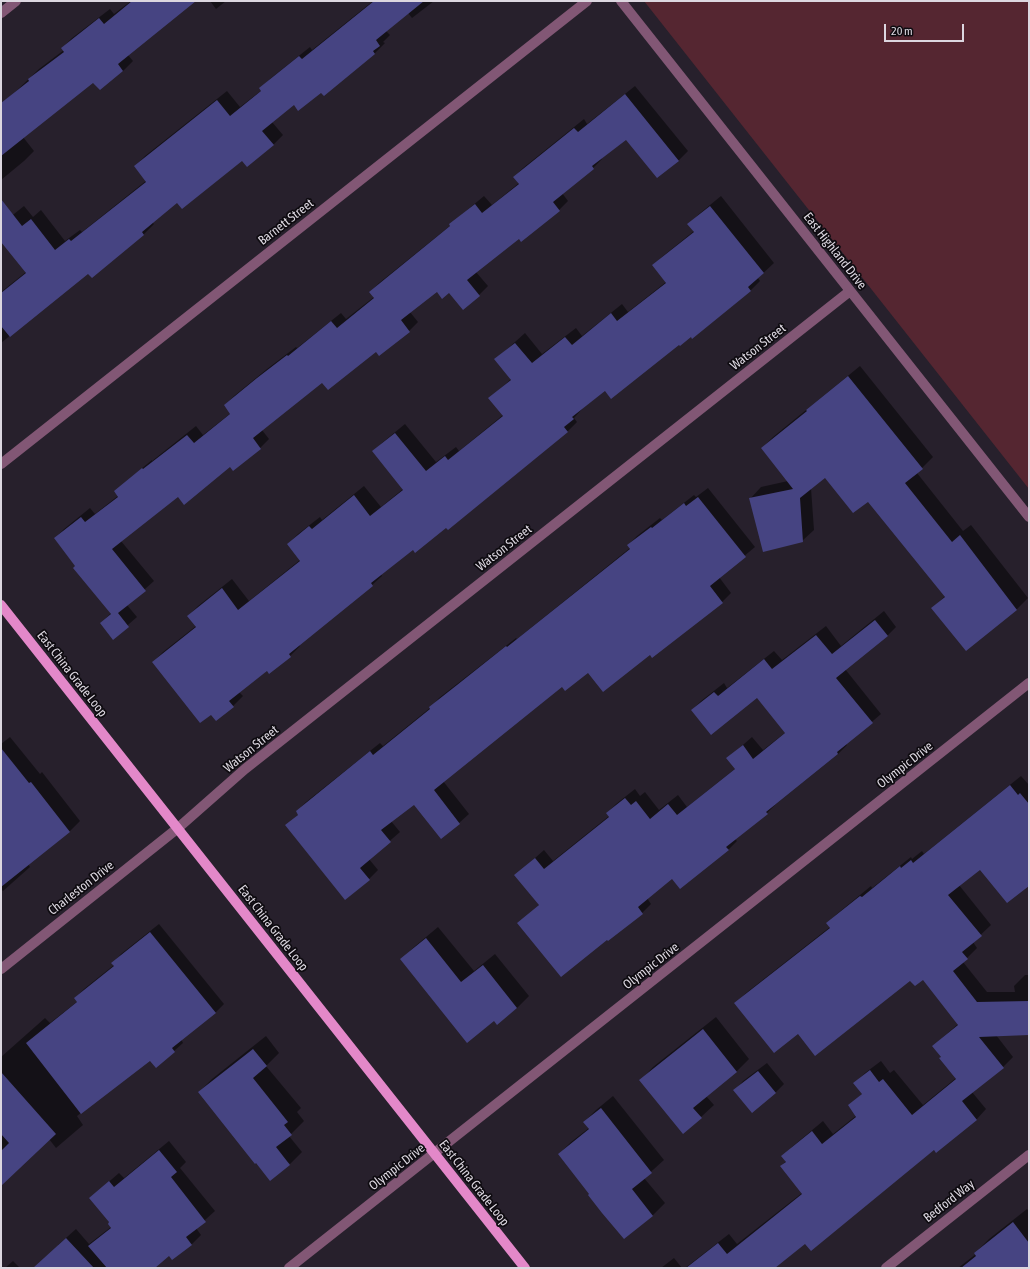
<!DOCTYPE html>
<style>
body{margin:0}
#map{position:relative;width:1030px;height:1269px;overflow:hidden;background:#27202c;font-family:"Asap Condensed",sans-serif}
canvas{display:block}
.frame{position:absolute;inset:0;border:2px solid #dcd7e0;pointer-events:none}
.scale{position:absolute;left:884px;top:24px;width:80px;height:18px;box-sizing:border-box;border:2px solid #dcd7e0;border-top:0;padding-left:5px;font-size:12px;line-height:14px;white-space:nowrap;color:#dcd7e0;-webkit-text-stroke:3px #0e0b10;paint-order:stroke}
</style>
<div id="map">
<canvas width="1030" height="1269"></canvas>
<div class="frame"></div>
<div class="scale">20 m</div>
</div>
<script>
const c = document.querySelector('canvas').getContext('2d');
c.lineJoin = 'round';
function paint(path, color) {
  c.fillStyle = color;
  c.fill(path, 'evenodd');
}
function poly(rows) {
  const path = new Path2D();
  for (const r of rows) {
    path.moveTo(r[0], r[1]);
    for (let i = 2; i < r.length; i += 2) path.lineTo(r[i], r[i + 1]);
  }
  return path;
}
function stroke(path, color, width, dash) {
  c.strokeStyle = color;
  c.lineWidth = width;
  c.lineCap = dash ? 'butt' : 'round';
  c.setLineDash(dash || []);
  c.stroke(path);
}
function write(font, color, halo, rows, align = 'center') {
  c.font = font + ' "Asap Condensed",sans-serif';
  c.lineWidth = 3.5;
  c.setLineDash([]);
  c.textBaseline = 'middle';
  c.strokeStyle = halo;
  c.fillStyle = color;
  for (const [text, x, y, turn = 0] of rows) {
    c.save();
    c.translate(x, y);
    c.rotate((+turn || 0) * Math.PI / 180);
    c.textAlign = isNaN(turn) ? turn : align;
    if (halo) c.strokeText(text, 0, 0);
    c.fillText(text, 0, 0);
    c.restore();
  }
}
paint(poly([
 [644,1,1029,1,1029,489]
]), '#552631');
paint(poly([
 [131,1,195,1,128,55,133,61,123,71,93,81,23,137,34,151,24,161,1,180,1,112,8,99,39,69,64,50,62,48,72,38,110,9,114,14],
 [210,1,226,1,216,9],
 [373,1,434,1,412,18,408,13,386,31,390,35,383,42,385,43,375,53,324,95,321,92,294,104,272,122,283,135,273,145,242,159,177,201,152,222,154,224,144,234,92,276,88,273,1,343,1,292,26,272,1,240,1,225,4,222,24,206,33,217,41,210,65,241,80,230,82,232,147,180,135,166,145,156,227,91,240,107,262,90,261,88,271,78,310,47,312,50],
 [635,86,688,151,679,160,657,177,626,139,602,158,602,159,593,168,562,193,568,201,559,210,522,240,519,237,476,272,488,286,479,295,437,290,410,312,418,322,409,331,379,355,376,351,322,382,262,430,269,439,260,448,234,469,231,466,178,496,121,541,154,581,127,605,137,617,113,638,101,623,111,613,55,538,64,529,90,508,95,514,119,495,124,483,152,460,152,461,196,426,203,435,231,413,225,405,234,396,267,369,296,347,297,348,341,313,346,319,374,297,370,292,379,283,451,225,460,216,484,196,492,205,519,183,514,177,523,168,584,119,587,124],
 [721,196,774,263,758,278,760,281,750,291,679,344,606,390,583,408,574,418,577,422,567,432,446,526,413,549,381,574,382,576,372,585,299,644,300,646,290,656,270,672,268,670,239,692,243,696,233,706,211,714,153,662,163,652,196,626,188,616,198,606,232,579,249,601,300,560,288,544,298,534,320,517,322,520,364,486,381,507,403,489,373,451,383,442,405,424,436,462,456,447,459,451,503,415,490,398,511,379,496,359,525,333,542,354,576,328,582,336,622,304,628,312,666,282,653,265,663,256,694,231,689,224,699,214],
 [860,366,933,457,917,473,963,531,971,525,1028,598,1017,609,966,650,933,608,945,596,869,500,825,477,811,488,814,530,802,541,750,499,761,487,788,481,762,448,773,437],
 [708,488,755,547,719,577,731,593,722,602,652,657,650,653,588,672,562,685,443,781,469,814,459,823,441,837,414,803,391,821,400,832,369,859,378,870,369,879,287,825,299,814,297,811,306,802,380,743,383,746,430,708,439,698,516,638,517,639,630,548,628,545,637,536,660,518,662,520,694,495,696,497],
 [884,611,896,627,887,636,845,669,881,714,846,744,847,745,838,754,776,804,767,813,735,839,737,841,728,850,672,877,647,898,651,904,642,913,608,940,519,923,540,904,516,875,544,850,553,861,609,816,607,813,616,804,635,789,640,796,645,792,659,810,678,795,687,807,736,768,728,758,752,737,763,750,786,732,757,697,692,710,701,701,724,683,727,688,774,651,782,660,826,626,841,646],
 [10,737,40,774,42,772,80,821,70,831,28,864,30,867,3,891,1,889,1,744],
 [1021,776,1029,785,1029,885,980,869,959,885,991,925,973,942,977,948,963,962,987,992,1015,992,1014,986,1025,975,1029,975,1029,1034,996,1035,1013,1057,1003,1067,972,1092,986,1109,976,1120,805,1242,773,1268,685,1268,729,1234,737,1244,802,1193,781,1166,786,1161,783,1156,793,1146,823,1121,833,1134,857,1115,849,1106,863,1093,855,1083,865,1073,881,1061,890,1073,894,1070,923,1105,956,1078,933,1046,958,1024,923,978,911,980,798,1033,735,1004,746,993,830,927,827,923,838,913,871,886,872,888,911,857,912,859,922,851,924,854],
 [159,924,224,1004,215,1013,181,1039,183,1043,156,1067,150,1059,77,1116,83,1125,56,1148,49,1139,1,1174,1,1057,45,1018,50,1023,78,1001,75,998,84,989,114,965,113,963,121,954],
 [438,927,474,971,495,954,529,996,517,1008,497,1023,494,1020,402,959,414,947],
 [716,1017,749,1059,737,1071,706,1096,714,1105,701,1117,641,1080,653,1067],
 [266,1036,279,1053,266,1066,301,1108,297,1112,304,1121,289,1136,302,1152,290,1164,199,1092,212,1079],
 [767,1063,784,1084,775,1093,735,1090,743,1081],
 [613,1096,664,1160,644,1178,665,1203,653,1215,625,1238,559,1154,571,1142,589,1128,584,1122,596,1110],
 [169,1141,186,1162,180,1168,215,1211,196,1228,201,1235,192,1244,172,1259,169,1254,153,1268,61,1268,58,1245,76,1229,89,1244,111,1227,110,1222,90,1198,119,1173,124,1178],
 [1027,1209,1029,1211,1029,1268,958,1268,976,1254,975,1253,989,1239],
 [674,1258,682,1268,661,1268],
 [13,1261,20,1268,5,1268]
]), '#0007');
paint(poly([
 [132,1,196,1,118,64,123,71,100,90,93,83,1,156,1,103,29,81,28,79,64,52,61,48,99,18,104,24],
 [374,1,424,1,376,40,380,46,373,51,375,54,324,96,321,93,298,111,294,105,262,131,274,145,247,167,242,161,182,209,177,203,142,232,144,235,92,278,88,274,10,337,1,326,1,293,26,273,1,242,1,199,22,226,31,219,55,250,69,239,71,241,146,182,134,166,217,100,230,116,261,91,259,88,299,56,302,59],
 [625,94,679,161,657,178,626,140,592,166,594,169,553,202,560,211,521,242,519,239,467,280,480,296,463,310,449,293,442,299,437,292,401,320,410,332,379,356,376,352,328,390,322,383,253,438,261,449,233,471,230,467,184,505,178,497,112,549,146,591,118,613,129,627,113,640,100,623,111,614,73,568,75,566,54,538,81,517,85,522,118,497,114,491,142,468,143,469,187,435,194,443,230,414,224,405,257,378,287,355,288,356,331,321,337,328,374,298,369,292,450,226,449,224,475,204,482,213,519,184,513,177,574,128,578,132],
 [710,206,764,273,748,287,751,291,692,339,691,337,680,346,679,345,611,399,605,391,572,417,574,419,564,427,568,432,448,530,446,528,415,553,413,550,371,583,373,586,289,654,291,657,269,674,267,671,229,701,234,707,216,721,211,715,200,723,152,662,196,627,187,616,222,588,238,610,300,561,287,544,309,526,312,529,354,495,370,516,403,490,372,451,395,433,426,471,445,456,448,460,503,416,488,398,511,380,494,359,515,343,532,363,565,337,572,345,611,313,617,321,666,283,652,265,694,232,687,224],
 [848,376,923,469,905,483,952,542,960,535,1017,610,966,651,931,608,945,597,868,502,853,513,825,478,800,498,803,542,763,552,749,498,793,489,761,448,807,411,806,410],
 [698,497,746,557,710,586,723,603,652,658,650,655,603,692,588,673,565,691,562,687,434,790,460,824,441,839,414,805,381,830,391,842,360,868,370,880,345,900,285,825,298,815,296,811,370,751,373,755,430,709,429,707,457,685,506,646,507,647,571,596,630,549,627,545,651,527,652,528,684,503,686,506],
 [875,620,888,636,836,678,873,723,837,752,838,754,766,812,768,814,726,847,729,850,680,889,672,879,638,907,643,914,608,941,607,940,561,977,517,923,539,905,514,875,535,858,544,869,609,817,606,813,625,798,631,805,636,801,650,819,668,804,677,815,735,769,726,758,743,745,753,759,785,733,757,698,711,735,691,710,714,692,718,696,764,659,772,669,816,635,832,654],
 [1,748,29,783,31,782,70,832,1,887],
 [1010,785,1018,795,1020,793,1029,804,1029,886,1007,903,980,870,948,895,982,936,962,952,968,959,953,971,977,1002,1029,1001,1029,1035,979,1037,1004,1068,962,1101,977,1120,936,1153,934,1150,811,1251,805,1244,775,1268,686,1268,718,1243,727,1254,802,1194,780,1166,786,1162,781,1156,812,1131,822,1144,856,1117,848,1105,862,1094,853,1083,870,1070,879,1082,883,1079,912,1115,956,1079,939,1058,941,1057,932,1046,958,1025,923,980,915,986,910,981,815,1056,798,1034,774,1053,734,1003,830,928,826,923,860,896,862,897,900,866,901,868,911,860,913,863],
 [150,932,216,1013,172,1048,175,1052,156,1068,150,1061,81,1114,26,1043,77,1002,74,998,114,966,111,963],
 [426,938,461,982,483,965,517,1008,497,1025,494,1021,467,1043,400,959],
 [703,1029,737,1072,693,1108,702,1118,683,1134,639,1080],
 [253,1049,267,1066,253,1078,288,1122,284,1125,292,1135,276,1147,290,1165,270,1181,256,1163,255,1164,247,1154,198,1092],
 [758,1071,776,1093,752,1113,733,1090],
 [1,1072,56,1134,1,1186,1,1151,9,1143,1,1134],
 [601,1108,652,1173,632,1189,653,1216,624,1239,602,1213,588,1195,589,1194,558,1154,589,1129,583,1122],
 [159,1150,177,1172,171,1177,206,1222,186,1237,192,1245,172,1260,169,1256,155,1268,107,1268,88,1246,111,1228,108,1224,109,1222,89,1198,109,1181,114,1187],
 [1013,1222,1029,1243,1029,1268,961,1268,976,1256,974,1253],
 [66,1238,94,1268,33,1268]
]), '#464482');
stroke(poly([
 [621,1,1029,517],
 [1,13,16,1],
 [1,464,587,1],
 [1,969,178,828,245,769,850,291],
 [289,1268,1029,683],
 [886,1268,1029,1155]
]), '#825775', 10);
stroke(poly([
 [1,605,525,1268]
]), '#e388c9', 10);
write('13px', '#dcd7e0', '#0e0b10', [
 ["Barnett Street",286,222,-38],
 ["East Highland Drive",835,251,52],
 ["Watson Street",758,347,-38],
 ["Watson Street",504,548,-38],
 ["East China Grade Loop",72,674,52],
 ["Watson Street",251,749,-39],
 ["Olympic Drive",905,765,-38],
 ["Charleston Drive",81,888,-38],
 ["East China Grade Loop",273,928,52],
 ["Olympic Drive",651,966,-38],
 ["Olympic Drive",397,1167,-38],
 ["East China Grade Loop",474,1183,52],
 ["Bedford Way",949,1201,-38]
]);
</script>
